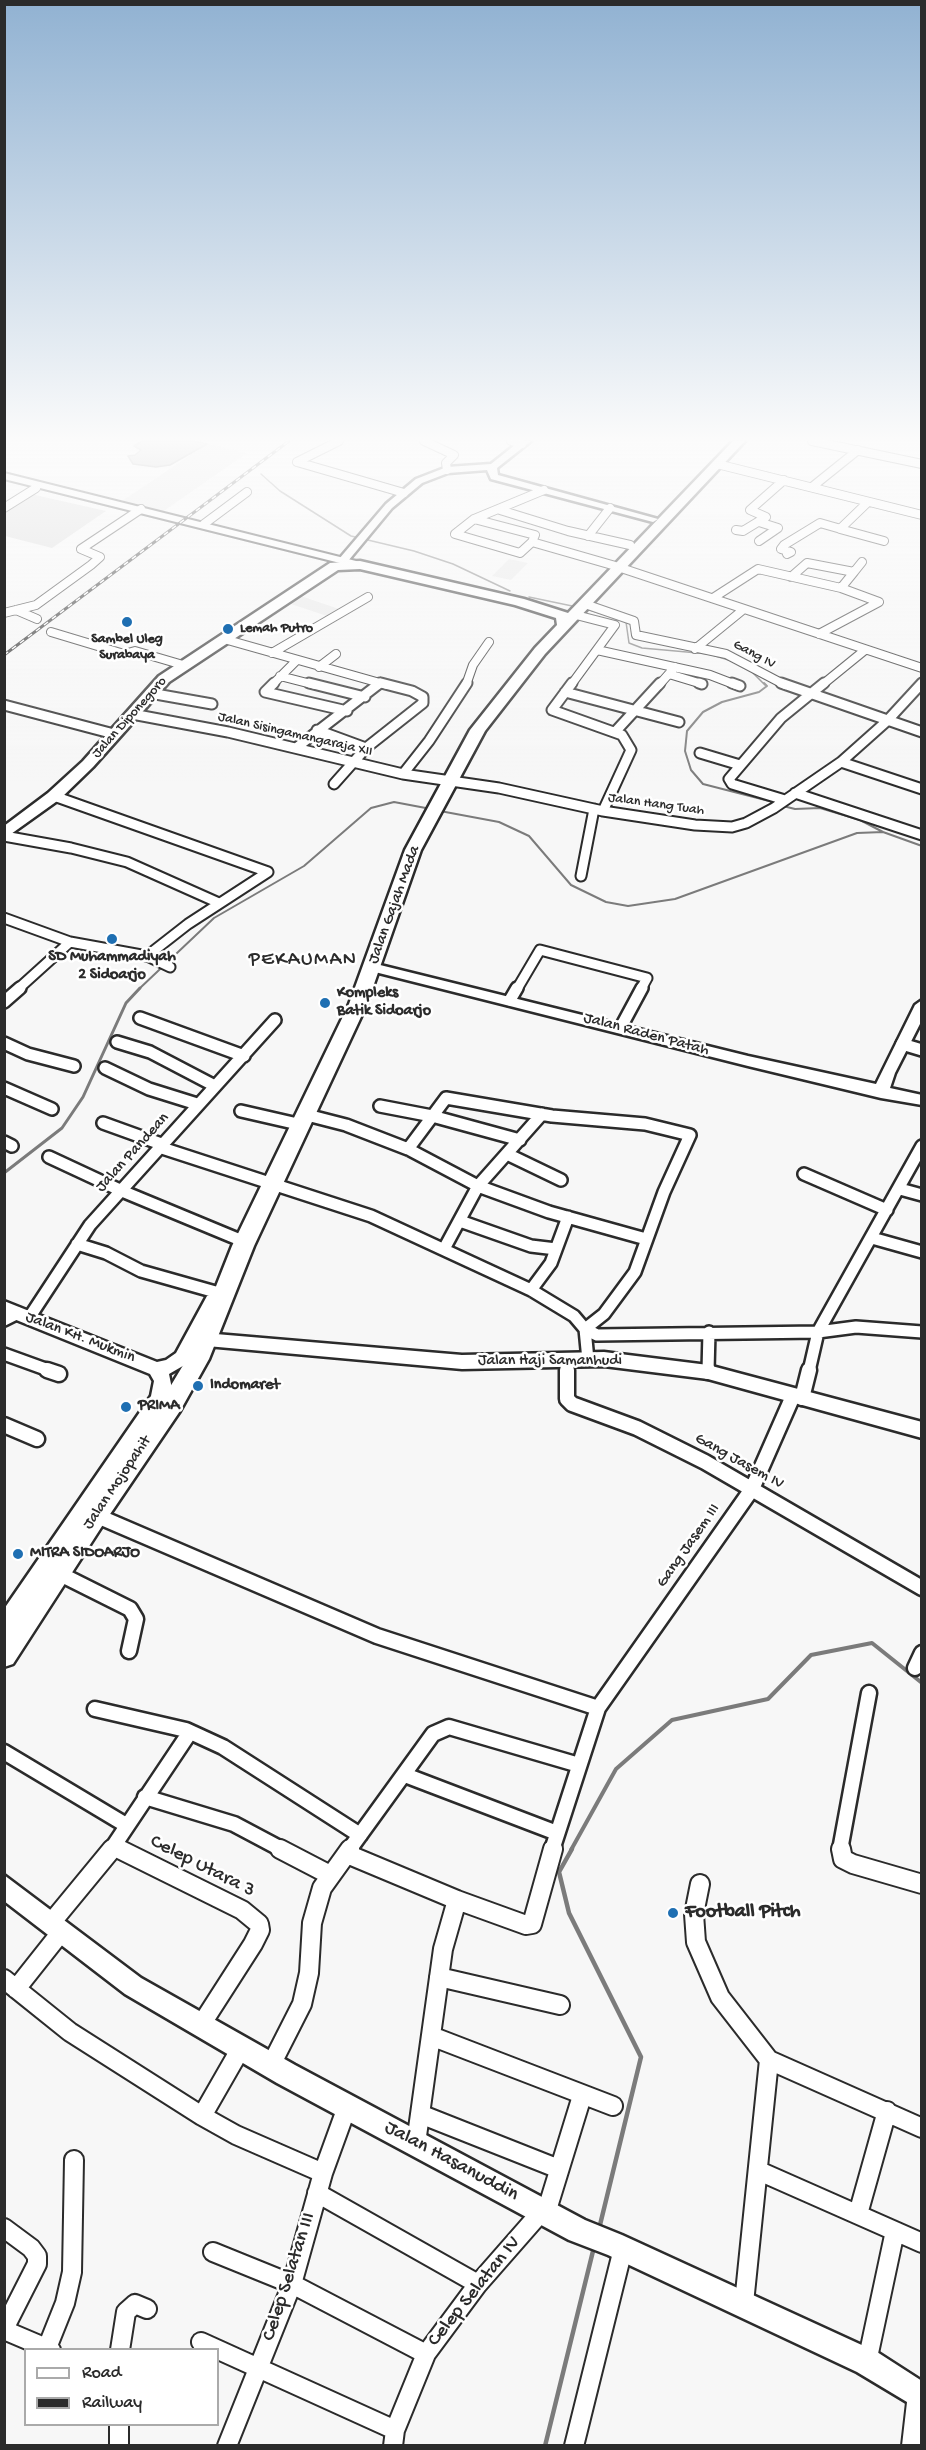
<!DOCTYPE html>
<style>
body{margin:0}
#map{position:relative;width:926px;height:2450px;overflow:hidden;background:#f7f7f7;font-family:"Gochi Hand",sans-serif}
canvas{display:block}
.frame{position:absolute;inset:0;border:6px solid #2b2b2b;pointer-events:none}
.legend{position:absolute;left:24px;top:2348px;width:195px;height:78px;box-sizing:border-box;background:#fff;border:2px solid #aaa;margin:0;padding:8px 10px;list-style:none;font-size:18px;color:#2b2b2b}
.legend li{display:flex;align-items:center;gap:12px;height:30px}
.legend b{width:30px;border:2px solid #aaa}
</style>
<div id="map">
<canvas width="926" height="2450"></canvas>
<div class="frame"></div>
<ul class="legend">
<li><b style="height:8px;background:#fff"></b>Road</li>
<li><b style="height:8px;background:#2b2b2b"></b>Railway</li>
</ul>
</div>
<script>
const c = document.querySelector('canvas').getContext('2d');
c.lineJoin = 'round';
function paint(path, color) {
  c.fillStyle = color;
  c.fill(path, 'evenodd');
}
function poly(rows) {
  const path = new Path2D();
  for (const r of rows) {
    path.moveTo(r[0], r[1]);
    for (let i = 2; i < r.length; i += 2) path.lineTo(r[i], r[i + 1]);
  }
  return path;
}
function stroke(path, color, width, dash) {
  c.strokeStyle = color;
  c.lineWidth = width;
  c.lineCap = dash ? 'butt' : 'round';
  c.setLineDash(dash || []);
  c.stroke(path);
}
function write(font, color, halo, rows, align = 'center') {
  c.font = font + ' "Gochi Hand",sans-serif';
  c.lineWidth = 5;
  c.setLineDash([]);
  c.textBaseline = 'middle';
  c.strokeStyle = halo;
  c.fillStyle = color;
  for (const [text, x, y, turn = 0] of rows) {
    c.save();
    c.translate(x, y);
    c.rotate((+turn || 0) * Math.PI / 180);
    c.textAlign = isNaN(turn) ? turn : align;
    if (halo) c.strokeText(text, 0, 0);
    c.fillText(text, 0, 0);
    c.restore();
  }
}
paint(poly([
 [207,444,247,453,161,513,119,503],
 [509,559,528,563,511,580,492,576],
 [298,595,342,610,330,617,288,603]
]), '#e8e8e8');
paint(poly([
 [31,494,106,511,52,548,5,536,5,510]
]), '#d9d9d9');
const water = poly([
 [142,441,194,441,207,444,170,465,156,467,133,464,128,456,135,455,141,450,134,446,142,441]
]);
paint(water, '#b0b0b0');
stroke(water, '#7b7b7b', 1.5);
stroke(poly([
 [261,474,280,491,351,536,414,551,453,564,510,591],
 [529,597,577,607],
 [583,608,612,617],
 [626,622,629,643,642,648,709,654,735,662],
 [751,671,765,685]
]), '#7b7b7b', 1.5);
stroke(poly([
 [764,683,767,686,759,692,722,702,703,712,687,731,685,751,691,770,703,784,777,803],
 [783,806,795,809,820,808,860,820,883,832],
 [440,811,499,822,529,836,571,885,606,902,628,906,675,899,857,833,883,832,922,846],
 [139,989,214,918,304,866,371,808,394,802,431,809]
]), '#7b7b7b', 2);
stroke(poly([
 [4,1173,62,1128,83,1097,126,1003,140,988]
]), '#7b7b7b', 3);
stroke(poly([
 [571,1850,616,1769,672,1720,768,1699,811,1655,872,1643,922,1683]
]), '#7b7b7b', 4);
stroke(poly([
 [572,1849,559,1872,569,1913,641,2057,599,2229],
 [545,2446,594,2247]
]), '#7b7b7b', 4.5);
const streetFar4 = poly([
 [424,441,454,455,446,463,447,470],
 [511,441,522,444],
 [812,441,922,464],
 [297,462,404,493],
 [297,462,339,441],
 [717,464,922,515],
 [812,487,858,450],
 [868,502,840,529,884,541],
 [4,508,36,488],
 [500,510,568,531,630,545],
 [474,519,535,535,532,542,520,553,455,534,474,519],
 [474,519,544,490],
 [759,522,778,528,759,541],
 [204,524,247,492],
 [736,530,743,531,766,517,750,510,784,480],
 [588,536,610,508],
 [532,542,612,565,922,668],
 [787,554,791,552,781,549,784,545,820,523,841,529],
 [854,572,862,562],
 [791,577,807,563,854,572,841,588],
 [713,598,758,569,841,588,879,602,819,634],
 [585,604,634,621,636,635,726,654,785,685],
 [16,610,37,619],
 [4,613,36,605,91,565,100,557,81,549,141,509],
 [51,632,124,654,135,651,183,665],
 [224,639,387,685],
 [695,649,744,609],
 [597,650,710,675,736,685],
 [272,653,368,597],
 [319,667,336,654],
 [669,674,702,684],
 [280,676,315,685],
 [272,685,296,661],
 [378,685,380,683],
 [466,685,473,665,489,642],
 [571,685,615,625,576,615],
 [659,685,675,667],
 [822,685,865,650]
]);
const streetFar3 = poly([
 [274,683,265,692,347,711],
 [309,683,365,697],
 [572,683,552,710,622,735,631,750,603,811],
 [699,683,702,684],
 [732,683,740,686],
 [781,683,922,732],
 [565,692,679,722],
 [150,693,212,704],
 [4,705,114,734],
 [132,714,228,732,403,774,499,788,603,811,695,825,732,827,746,823,774,808,841,762,887,721,922,683],
 [317,730,366,748],
 [615,732,660,683],
 [296,748,380,683],
 [700,753,740,765],
 [841,762,922,789],
 [403,774,429,741,467,683],
 [334,784,366,748,423,703,423,697,412,691,381,683],
 [795,793,922,835],
 [54,796,268,872,188,924,147,956],
 [785,800,732,784,729,779,781,718,824,683],
 [4,836,71,848,127,862,219,903],
 [581,876,594,809],
 [4,918,70,942,147,956,170,967],
 [18,989,70,942],
 [517,989,540,950,647,978,641,989]
]);
const streetFar2 = poly([
 [510,1000,517,988],
 [4,1002,20,988],
 [140,1018,244,1056],
 [621,1027,642,988],
 [117,1042,150,1052,215,1086],
 [4,1043,28,1054,74,1066],
 [902,1044,922,1050],
 [105,1068,149,1089,197,1104],
 [4,1088,52,1109],
 [380,1106,432,1116,520,1140],
 [241,1111,302,1125],
 [307,1115,346,1125,408,1149,478,1186,549,1212,646,1239],
 [103,1123,164,1145],
 [4,1142,12,1146],
 [162,1148,371,1216,531,1290,574,1316,585,1329,597,1335,818,1332,856,1327,922,1332],
 [408,1149,446,1098,552,1116,645,1124,690,1135,664,1192,635,1272,604,1314,585,1329],
 [507,1154,561,1180],
 [49,1157,122,1191,245,1242],
 [804,1174,887,1210],
 [900,1189,922,1195],
 [460,1221,531,1246,556,1249],
 [872,1238,922,1252],
 [77,1244,106,1253,141,1271,219,1293],
 [444,1249,478,1186,542,1114],
 [531,1290,551,1263,568,1217],
 [29,1318,90,1225,275,1020],
 [4,1320,18,1313],
 [585,1329,588,1360],
 [4,1354,51,1371],
 [567,1371,568,1359],
 [708,1371,709,1332],
 [809,1371,818,1332,922,1146]
]);
const streetFar1 = poly([
 [47,1370,59,1374],
 [567,1370,567,1399,572,1404,637,1428,705,1462,922,1588],
 [708,1372,708,1370],
 [802,1398,809,1370],
 [4,1425,37,1439],
 [95,1515,377,1636,598,1708],
 [58,1573,130,1609,136,1619,129,1651],
 [915,1668,922,1653],
 [95,1709,186,1730,223,1747,360,1835],
 [4,1752,126,1825],
 [405,1775,557,1833],
 [145,1797,234,1824,283,1850],
 [114,1846,122,1850],
 [111,1850,190,1732],
 [349,1850,433,1734,449,1727,579,1765],
 [552,1850,598,1708,752,1489,793,1396],
 [840,1850,869,1693]
]);
const street = poly([
 [119,1849,242,1910,259,1924,260,1930,253,1944,201,2025],
 [280,1849,330,1875],
 [841,1849,843,1859,853,1864,922,1884],
 [347,1854,457,1900,526,1925,532,1924,553,1849],
 [700,1884,694,1914,696,1942,720,1997,769,2060,922,2128],
 [51,1923,112,1849],
 [439,1977,560,2005],
 [4,1979,70,2032,202,2116,236,2135,323,2173],
 [16,1989,62,1931],
 [431,2036,613,2106],
 [271,2065,302,2004,309,1973,312,1923,322,1888,350,1849],
 [420,2114,559,2169],
 [202,2116,241,2048],
 [416,2143,443,1949,457,1900],
 [759,2171,922,2243],
 [317,2193,478,2284],
 [546,2213,582,2096],
 [858,2214,887,2111],
 [4,2228,31,2248,37,2256,37,2264,4,2329],
 [213,2252,292,2284,426,2354],
 [744,2303,769,2060],
 [4,2330,51,2350],
 [201,2342,395,2430],
 [47,2348,65,2303,72,2272,74,2160],
 [120,2350,126,2312,135,2304,147,2309],
 [867,2362,895,2231],
 [119,2424,119,2446],
 [227,2446,292,2284,323,2173,347,2107],
 [393,2446,395,2430,426,2354,478,2284,542,2211],
 [574,2446,623,2249],
 [911,2446,917,2394]
]);
const secondary = poly([
 [520,441,531,441,497,468,498,475,658,519,653,522,491,479,487,470,448,473,422,483,392,508,348,561,339,559,386,504,416,479,447,467,491,464,520,441],
 [372,963,748,1056,876,1084,915,1005,922,1000,922,1020,895,1073,890,1088,922,1095,922,1105,881,1098,748,1066,367,970,365,967,372,963],
 [213,1294,219,1296,222,1301,204,1333,462,1355,604,1352,708,1365,922,1422,922,1438,708,1379,604,1366,462,1369,207,1346,200,1342,188,1363,169,1374,172,1389,163,1406,11,1634,4,1636,4,1609,151,1396,154,1381,150,1374,4,1315,4,1301,157,1362,166,1360,176,1353,207,1296,213,1294],
 [4,1875,141,1978,295,2065,585,2220,622,2235,877,2352,922,2381,922,2411,857,2372,608,2255,569,2240,277,2083,125,1994,4,1901,4,1875]
]);
const primary = poly([
 [4,473,364,563,366,565,360,568,4,479,4,473]
]);
const highway = poly([
 [733,441,745,441,545,654,485,731,421,850,367,1004,254,1246,209,1359,180,1411,104,1523,13,1664,4,1667,4,1632,86,1507,164,1397,188,1357,232,1246,349,1004,405,850,470,730,535,648,557,625,556,618,515,605,360,569,338,570,169,682,93,767,60,799,4,839,4,826,48,793,83,761,159,676,330,563,360,561,524,599,568,613,733,441]
]);
stroke(streetFar4, '#2b2b2b', 10);
stroke(streetFar3, '#2b2b2b', 13);
stroke(streetFar2, '#2b2b2b', 16);
stroke(streetFar1, '#2b2b2b', 19);
stroke(street, '#2b2b2b', 22);
stroke(secondary, '#2b2b2b', 5);
stroke(primary, '#2b2b2b', 4);
stroke(highway, '#2b2b2b', 5);
stroke(streetFar4, '#fff', 8);
stroke(streetFar3, '#fff', 9);
stroke(streetFar2, '#fff', 11);
stroke(streetFar1, '#fff', 14);
stroke(street, '#fff', 18);
paint(secondary, '#fff');
paint(primary, '#fff');
paint(highway, '#fff');
const rail = poly([
 [4,655,289,441]
]);
stroke(rail, '#2b2b2b', 3);
stroke(rail, '#fff', 1.5, [5]);
const sky = c.createLinearGradient(0, 0, 0, 784);
sky.addColorStop(0, '#91b2d2');
sky.addColorStop(0.56, '#fbfbfb');
sky.addColorStop(1, '#fbfbfb00');
c.fillStyle = sky;
c.fillRect(0, 0, 926, 784);
for (const [x, y, r, color] of [
 [127,622,6,"#1f6fb2"],
 [228,629,6,"#1f6fb2"],
 [112,939,6,"#1f6fb2"],
 [325,1003,6,"#1f6fb2"],
 [198,1386,6,"#1f6fb2"],
 [126,1407,6,"#1f6fb2"],
 [18,1554,6,"#1f6fb2"],
 [673,1913,6,"#1f6fb2"]
]) {
  const dot = new Path2D();
  dot.arc(x, y, r, 0, 2 * Math.PI);
  c.fillStyle = color;
  c.fill(dot);
  stroke(dot, '#fff', 2);
}
write('bold 14px', '#2b2b2b', '#fff', [
 ["Lemah Putro",240,629],
 ["Sambel Uleg",127,640,"center"],
 ["Surabaya",127,656,"center"]
], 'left');
write('14px', '#2b2b2b', '#fff', [
 ["Gang IV",754,655,28],
 ["Jalan Diponegoro",130,718,-48],
 ["Jalan Sisingamangaraja XII",295,735,13],
 ["Jalan Hang Tuah",656,805,8]
]);
write('16px', '#2b2b2b', '#fff', [
 ["Jalan Gajah Mada",395,905,-70],
 ["Jalan Raden Patah",646,1035,15],
 ["Jalan Pandean",133,1153,-48],
 ["Jalan KH. Mukmin",80,1338,21],
 ["Jalan Haji Samanhudi",550,1362],
 ["Gang Jasem IV",739,1462,29],
 ["Jalan Mojopahit",118,1483,-56],
 ["Gang Jasem III",689,1546,-55]
]);
write('bold 16px', '#2b2b2b', '#fff', [
 ["SD Muhammadiyah",112,958,"center"],
 ["2 Sidoarjo",112,976,"center"],
 ["Kompleks",337,994],
 ["Batik Sidoarjo",337,1012],
 ["Indomaret",210,1386],
 ["PRIMA",138,1407],
 ["MITRA SIDOARJO",30,1554]
], 'left');
c.letterSpacing = '1.5px';
write('20px', '#2b2b2b', '#fff', [
 ["PEKAUMAN",303,961]
]);
c.letterSpacing = '0px';
write('20px', '#2b2b2b', '#fff', [
 ["Celep Utara 3",202,1867,27],
 ["Jalan Hasanuddin",451,2162,28],
 ["Celep Selatan III",290,2277,-72],
 ["Celep Selatan IV",475,2292,-51]
]);
write('bold 20px', '#2b2b2b', '#fff', [
 ["Football Pitch",685,1913]
], 'left');
</script>
